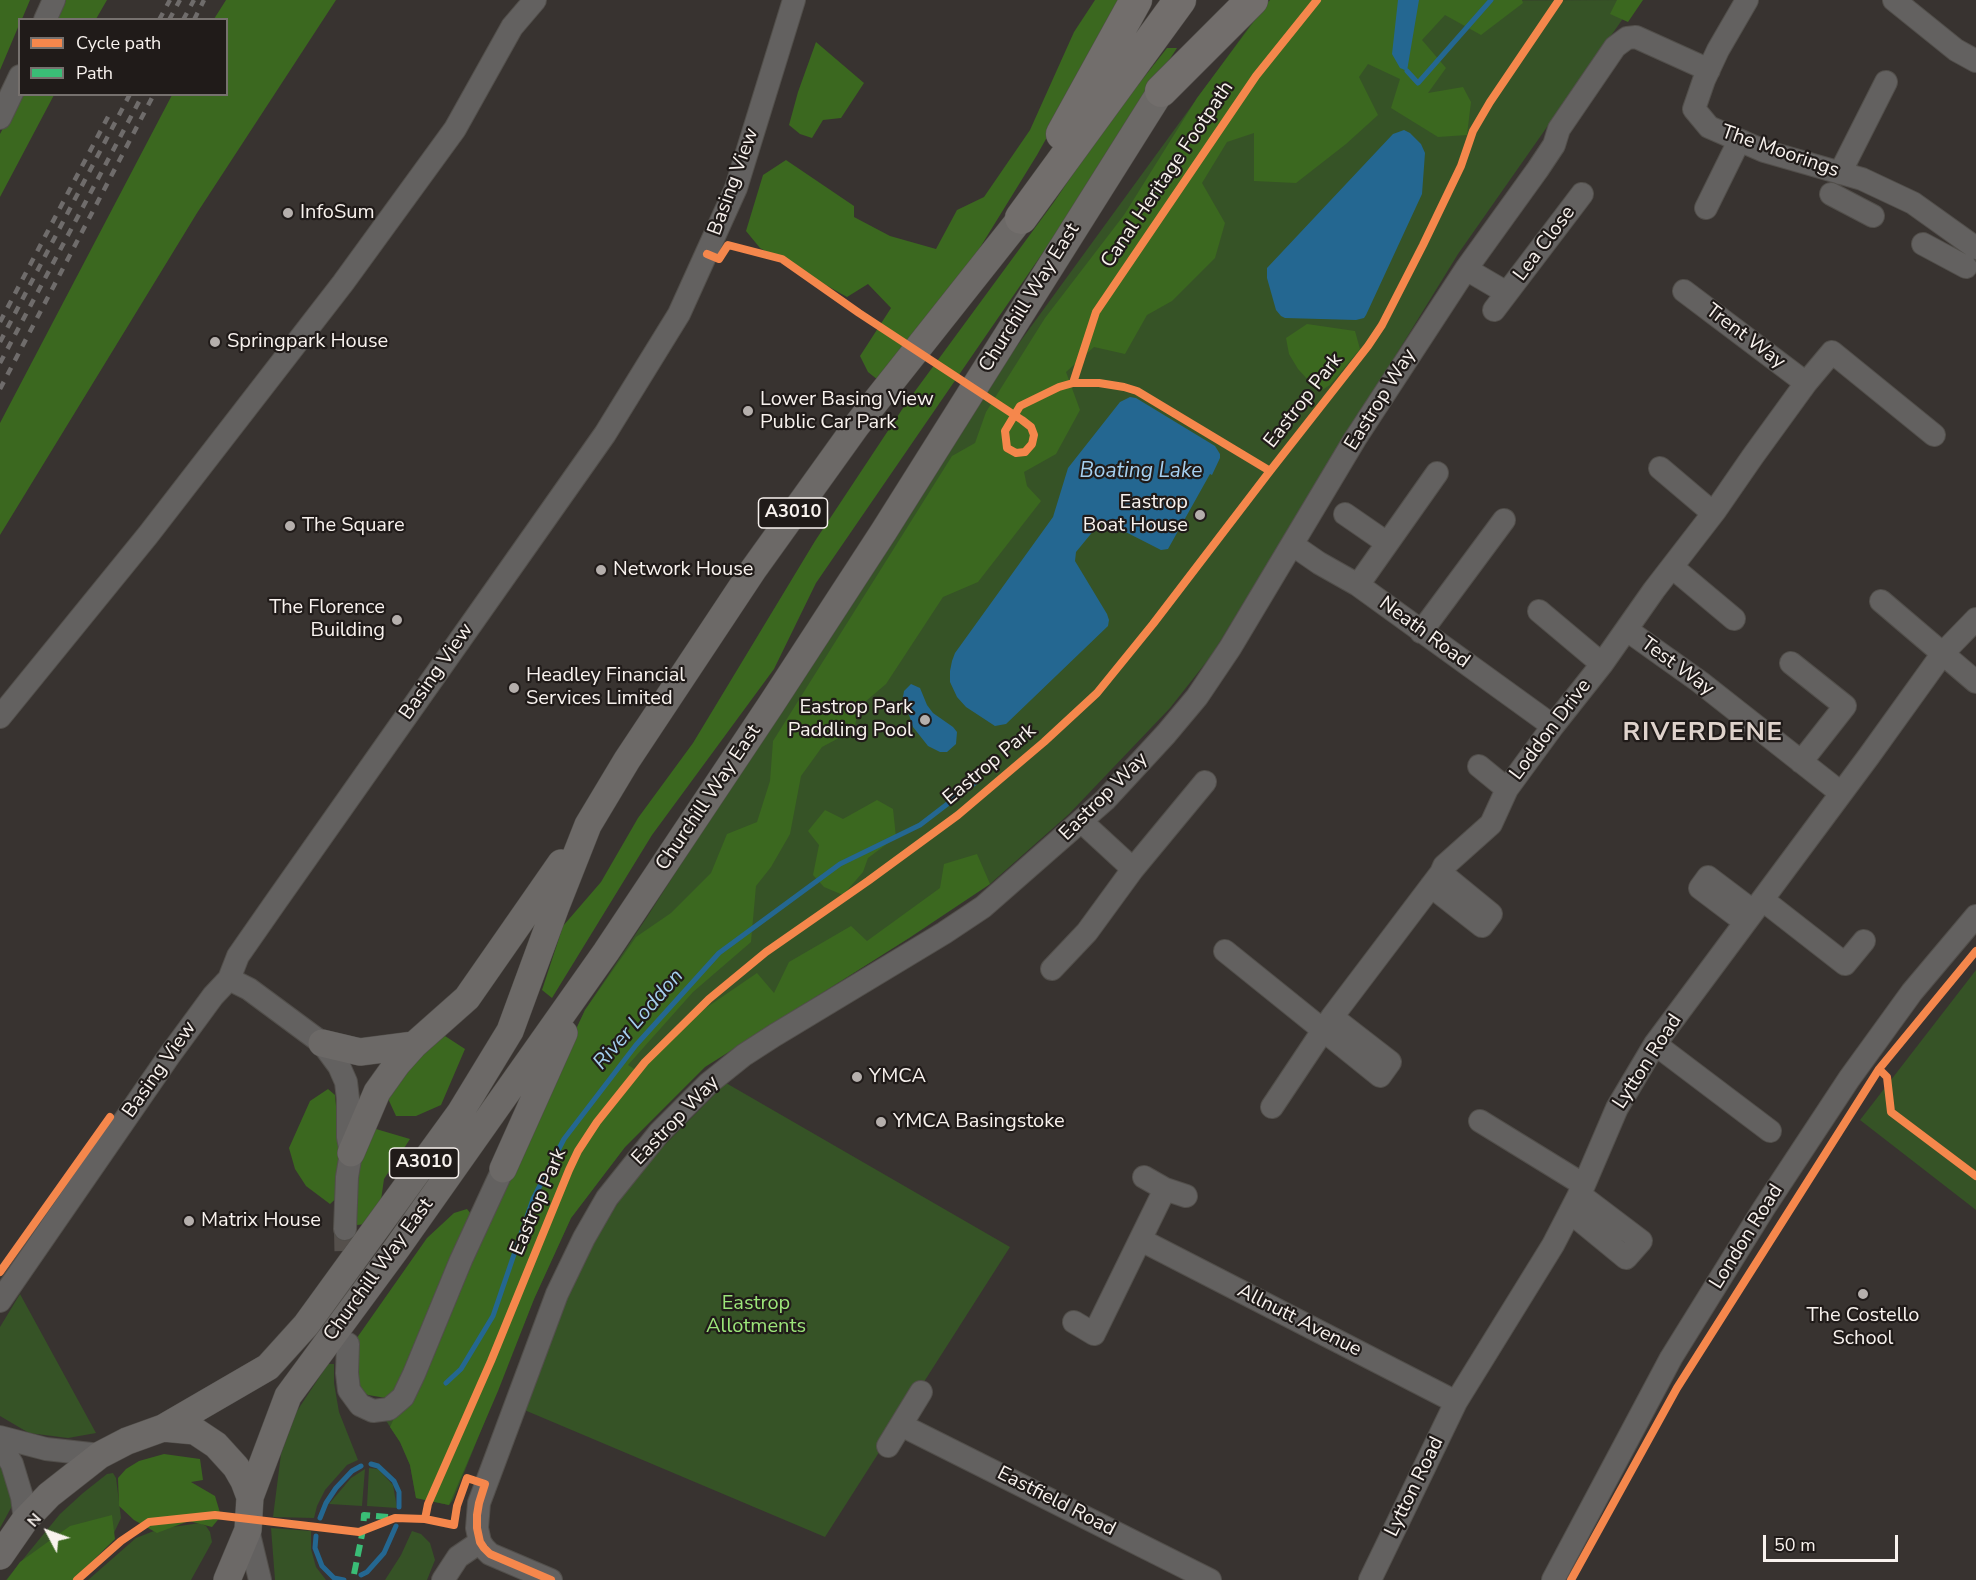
<!DOCTYPE html>
<style>
body{margin:0}
#map{position:relative;width:1976px;height:1580px;overflow:hidden;background:#383330;font-family:"Nunito Sans",sans-serif}
canvas{display:block}
.legend{position:absolute;left:18px;top:18px;width:210px;height:78px;box-sizing:border-box;background:#201b19;border:2px solid #76716e;margin:0;padding:8px 10px;list-style:none;font-size:18px;color:#f8f2ee}
.legend li{display:flex;align-items:center;gap:12px;height:30px}
.legend b{width:30px;border:2px solid #76716e}
.north{position:absolute;left:18px;top:1502px;width:60px;height:60px;-webkit-text-stroke:4px #201b19;paint-order:stroke;rotate:311deg;font-size:16px;font-weight:700;line-height:24px;text-align:center;color:#f8f2ee}
.north::after{content:'';display:block;margin:auto;width:21px;height:27px;background:#f8f2ee;clip-path:polygon(50% 0,100% 100%,50% 72%,0 100%)}
.scale{position:absolute;left:1763px;top:1535px;width:135px;height:27px;box-sizing:border-box;border:3px solid #f8f2ee;border-top:0;padding-left:8px;font-size:18px;line-height:21px;white-space:nowrap;color:#f8f2ee;-webkit-text-stroke:4px #201b19;paint-order:stroke}
</style>
<div id="map">
<canvas width="1976" height="1580"></canvas>
<ul class="legend">
<li><b style="height:8px;background:#f5874c"></b>Cycle path</li>
<li><b style="height:8px;background:#3abd76"></b>Path</li>
</ul>
<div class="north">N</div>
<div class="scale">50 m</div>
</div>
<script>
const c = document.querySelector('canvas').getContext('2d');
c.lineJoin = 'round';
function paint(path, color) {
  c.fillStyle = color;
  c.fill(path, 'evenodd');
}
function poly(rows) {
  const path = new Path2D();
  for (const r of rows) {
    path.moveTo(r[0], r[1]);
    for (let i = 2; i < r.length; i += 2) path.lineTo(r[i], r[i + 1]);
  }
  return path;
}
function stroke(path, color, width, dash) {
  c.strokeStyle = color;
  c.lineWidth = width;
  c.lineCap = dash ? 'butt' : 'round';
  c.setLineDash(dash || []);
  c.stroke(path);
}
function write(font, color, halo, rows, align = 'center') {
  c.font = font + ' "Nunito Sans",sans-serif';
  c.lineWidth = 4.5;
  c.setLineDash([]);
  c.textBaseline = 'middle';
  c.strokeStyle = halo;
  c.fillStyle = color;
  for (const [text, x, y, turn = 0] of rows) {
    c.save();
    c.translate(x, y);
    c.rotate((+turn || 0) * Math.PI / 180);
    c.textAlign = isNaN(turn) ? turn : align;
    if (halo) c.strokeText(text, 0, 0);
    c.fillText(text, 0, 0);
    c.restore();
  }
}
paint(poly([
 [1636,0,1458,254,1211,656,1170,708,1069,814,990,884,909,938,707,1064,625,1147,571,1218,534,1299,453,1500,449,1505,416,1498,410,1465,400,1442,385,1419,487,1223,585,1010,647,917,987,387,1268,1],
 [1976,970,1976,1210,1860,1120],
 [726,1083,1010,1247,825,1537,522,1409,580,1261,639,1171],
 [20,1294,96,1433,68,1438,29,1433,0,1416,0,1327],
 [328,1364,334,1364,334,1383,339,1412,358,1460,347,1465,325,1490,317,1506,314,1518,273,1517,281,1454,297,1411],
 [0,1465,10,1481,12,1506,0,1528],
 [369,1468,378,1469,393,1485,397,1508,367,1506],
 [365,1469,362,1506,329,1504,351,1478],
 [113,1473,116,1478,121,1518,113,1535,63,1580,6,1580,60,1514,83,1493,107,1474],
 [200,1523,206,1526,210,1532,212,1542,191,1580,88,1580,136,1538,159,1529],
 [271,1528,311,1531,311,1549,316,1567,326,1580,275,1580],
 [412,1531,421,1534,430,1543,435,1560,427,1580,385,1580,401,1555]
]), '#365326');
paint(poly([
 [0,0,30,0,22,19,20,20,19,25,0,70],
 [66,0,107,0,96,19,57,20],
 [226,0,336,0,197,213,0,535,0,423,172,95,226,94,226,20,214,19],
 [1095,0,1124,0,1037,155,968,267,883,384,868,372,860,356,891,308,868,284,847,297,760,248,746,231,763,175,786,160,854,206,854,217,890,236,936,249,957,210,984,197,1030,130,1074,32],
 [1270,0,1522,0,1523,3,1481,35,1445,15,1422,40,1446,68,1428,93,1463,87,1471,102,1467,135,1438,137,1391,108,1400,79,1368,64,1359,77,1378,115,1346,144,1296,183,1254,181,1254,133,1227,142,1202,183,1225,223,1215,258,1172,301,1147,315,1125,354,1094,347,1066,372,1080,410,1056,454,1024,472,1027,486,1041,501,978,582,943,597,886,684,859,707,854,730,822,747,801,776,790,834,771,867,756,886,751,942,693,992,628,1065,636,1070,697,1014,757,973,774,993,789,962,851,926,867,941,940,888,944,864,977,854,990,884,909,938,705,1067,625,1147,571,1218,534,1299,498,1391,449,1505,416,1498,410,1465,400,1442,390,1427,585,1010,636,937,671,913,711,873,727,834,757,822,770,781,773,741,952,456,975,443,986,412,1045,318,1124,215,1197,98],
 [1617,0,1643,0,1628,22,1610,14],
 [816,42,864,83,841,118,823,120,812,138,800,134,789,125,798,92],
 [1167,48,1177,48,1055,235,816,583,774,669,652,835,552,998,542,990,563,926,601,882,638,818,693,743,815,541,907,402,1054,202,1104,128],
 [20,95,54,95,0,197,0,134],
 [1307,324,1355,331,1360,349,1330,385,1319,392,1298,369,1289,354,1286,338],
 [877,800,893,809,896,837,868,858,863,872,843,895,824,887,813,875,819,845,808,831,825,810,843,819],
 [445,1036,465,1049,441,1105,416,1116,396,1116,385,1092,392,1071],
 [328,1089,335,1095,341,1159,341,1194,330,1204,306,1186,295,1169,289,1148,310,1101],
 [376,1129,410,1139,384,1179,381,1200,367,1224,357,1225,350,1207,358,1180,357,1143],
 [467,1209,471,1214,392,1399,368,1395,358,1389,354,1342,427,1238,454,1213],
 [164,1454,200,1459,203,1480,191,1482,215,1496,221,1516,212,1527,189,1521,157,1533,134,1520,119,1506,118,1478,126,1469,139,1461],
 [112,1515,115,1539,73,1580,7,1580,20,1562,70,1526]
]), '#3b681f');
paint(poly([
 [1398,0,1419,0,1407,71,1400,68,1392,54],
 [1404,130,1410,133,1421,144,1425,153,1422,194,1366,315,1364,318,1356,320,1285,318,1281,316,1276,310,1267,278,1267,268,1393,134],
 [1130,397,1136,398,1215,446,1220,454,1220,458,1212,475,1210,474,1168,549,1161,550,1108,523,1099,524,1076,552,1075,561,1107,614,1109,620,1108,626,1006,724,995,726,966,707,957,697,950,682,950,671,952,661,955,653,1053,517,1068,468,1120,402],
 [911,684,920,688,927,705,933,713,953,727,957,732,956,744,947,752,940,752,928,746,913,727,903,697,904,691]
]), '#246791');
stroke(poly([
 [1407,71,1418,83,1491,0],
 [446,1383,461,1369,493,1316,533,1199,564,1139,636,1045,719,953,840,864,920,825,976,782],
 [371,1464,378,1466,394,1481,399,1492,399,1507],
 [320,1518,326,1503,336,1488,352,1471,361,1466],
 [316,1536,315,1548,322,1566,334,1578,344,1580],
 [361,1575,367,1572,384,1553,396,1526]
]), '#246791', 5);
stroke(poly([
 [345,1229,347,1325]
]), '#55504c', 22, [22, 11]);
const minor = poly([
 [1747,0,1718,50,1704,80,1694,109,1709,127,1764,151,1862,179,1913,203,1976,248],
 [1894,0,1956,50,1976,61],
 [45,20,54,0],
 [0,118,20,76],
 [1840,173,1886,82],
 [1831,194,1873,216],
 [1706,208,1739,141],
 [1923,244,1966,267],
 [1466,269,1507,293],
 [1684,291,1806,383],
 [1494,310,1582,194],
 [1660,468,1713,513],
 [1345,514,1387,543],
 [1293,545,1319,563,1358,585,1553,726],
 [1672,567,1734,619],
 [1358,585,1437,473],
 [1881,601,1976,682],
 [1539,611,1602,664],
 [1627,630,1700,682,1841,793],
 [1421,632,1504,520],
 [1791,663,1845,706,1801,762],
 [0,717,148,535,343,283,455,129,512,27,535,0],
 [1479,766,1507,789],
 [1082,822,1133,869],
 [1431,886,1482,926,1491,914,1441,873],
 [1763,900,1845,964,1864,941],
 [1745,922,1700,888,1708,877,1753,911],
 [1225,951,1380,1076,1390,1062,1332,1017],
 [1052,969,1087,932,1133,869,1205,782],
 [229,979,249,989,322,1043,339,1066,346,1082,348,1099,348,1137,351,1153,347,1177,345,1229],
 [1655,1044,1770,1131],
 [1272,1107,1332,1017,1441,873,1444,866,1491,824,1507,789,1553,726,1602,664,1654,590,1715,511,1753,456,1806,383,1832,352,1934,435],
 [1480,1121,1584,1185],
 [1144,1177,1165,1189,1186,1196],
 [1570,1212,1626,1258,1641,1241,1579,1194],
 [1141,1240,1456,1402],
 [0,1301,169,1056,213,996,229,979,238,956,277,900,605,434,679,314,736,188,794,0],
 [1074,1322,1094,1334,1165,1189],
 [348,1344,347,1373,349,1390,360,1405,373,1411,389,1409,403,1397,414,1374,461,1260,503,1169],
 [901,1425,1210,1580],
 [0,1437,46,1449,100,1455],
 [0,1444,12,1464,22,1497,25,1520],
 [888,1446,921,1392],
 [248,1530,260,1580],
 [443,1580,458,1557,480,1542],
 [551,1580,490,1554,484,1548,480,1542,477,1528,479,1503,557,1294,584,1238,607,1198,659,1133,709,1083,744,1055,775,1035,944,933,983,907,1105,800,1166,734,1197,697,1230,648,1355,439,1466,269,1538,169,1554,145,1559,129,1615,47,1627,38,1636,37,1709,70],
 [1370,1580,1456,1402,1553,1245,1584,1185,1617,1108,1655,1044,1869,756,1943,653,1976,619],
 [1553,1580,1671,1358,1764,1208,1849,1079,1912,992,1976,916]
]);
const major = poly([
 [322,1043,360,1052,414,1045],
 [351,1153,377,1092,397,1064,414,1045,467,998,561,863],
 [503,1169,564,1033],
 [163,1428,268,1367,306,1325,460,1113,510,1031,556,906,588,825,627,760,753,570,857,425,1021,218],
 [250,1497,288,1396,397,1248,606,952,772,703,884,531,1161,91],
 [0,1556,25,1520,49,1495,100,1455,127,1441,163,1428,195,1431,216,1445,236,1467,244,1481,250,1497,248,1530,227,1580]
]);
const highway = poly([
 [1161,91,1252,0],
 [1062,134,1136,0],
 [1021,218,1180,0]
]);
stroke(minor, '#524f4b', 24);
stroke(major, '#524f4b', 28);
stroke(highway, '#524f4b', 33);
stroke(minor, '#636160', 22);
stroke(major, '#6c6967', 27);
stroke(highway, '#726e6c', 32);
stroke(poly([
 [159,20,170,0],
 [169,20,180,0],
 [183,20,194,0],
 [194,20,204,0],
 [0,322,110,113],
 [0,342,130,94],
 [0,363,143,94],
 [0,389,154,94]
]), '#6f6c6b', 4.5, [8, 8]);
stroke(poly([
 [354,1574,363,1530,364,1515,389,1517]
]), '#3abd76', 6, [12, 6]);
stroke(poly([
 [707,254,719,259,728,245,782,259,859,313,1022,420,1031,427,1034,435,1032,444,1025,452,1016,453,1007,448,1005,431,1020,406,1059,387,1073,383,1099,383,1124,387,1137,391,1270,471],
 [1073,383,1096,312,1256,76,1317,0],
 [1879,1069,1887,1077,1891,1112,1976,1176],
 [0,1272,110,1117],
 [425,1519,428,1504,491,1361,569,1170,578,1151,597,1122,645,1062,709,999,766,952,868,881,958,815,1044,742,1097,693,1153,624,1270,471,1368,346,1382,325,1423,245,1461,166,1473,131,1490,102,1559,0],
 [77,1580,121,1541,149,1522,215,1515,359,1532,395,1518,425,1519,454,1525,457,1506,467,1478,485,1484,479,1503,477,1515,477,1528,480,1542,484,1548,490,1554,551,1580],
 [1571,1580,1677,1388,1879,1069,1976,951]
]), '#f5874c', 8);
for (const [x, y, r, color] of [
 [288,213,6,"#b5afac"],
 [215,342,6,"#b5afac"],
 [748,411,6,"#b5afac"],
 [1200,515,6,"#b5afac"],
 [290,526,6,"#b5afac"],
 [601,570,6,"#b5afac"],
 [397,620,6,"#b5afac"],
 [514,688,6,"#b5afac"],
 [925,720,6,"#b5afac"],
 [857,1077,6,"#b5afac"],
 [881,1122,6,"#b5afac"],
 [189,1221,6,"#b5afac"],
 [1863,1294,6,"#b5afac"]
]) {
  const dot = new Path2D();
  dot.arc(x, y, r, 0, 2 * Math.PI);
  c.fillStyle = color;
  c.fill(dot);
  stroke(dot, '#201b19', 2);
}
for (const [x, y, w] of [
 [793,513,69],
 [424,1163,69]
]) {
  const box = new Path2D();
  box.roundRect(x - w / 2, y - 15, w, 30, 4.5);
  c.fillStyle = '#201b19';
  c.fill(box);
  stroke(box, '#f8f2ee', 1.5);
}
write('bold 18px', '#f8f2ee', null, [
 ["A3010",793,513],
 ["A3010",424,1163]
]);
write('20px', '#f8f2ee', '#201b19', [
 ["The Moorings",1780,152,19],
 ["Canal Heritage Footpath",1168,175,-56],
 ["Basing View",734,182,-70],
 ["Lea Close",1545,244,-53],
 ["Churchill Way East",1030,298,-58],
 ["Trent Way",1745,337,37],
 ["Eastrop Way",1381,400,-58],
 ["Eastrop Park",1304,401,-52],
 ["Neath Road",1424,633,36],
 ["Test Way",1677,667,36],
 ["Basing View",437,672,-55],
 ["Loddon Drive",1551,730,-53],
 ["Eastrop Park",990,765,-40],
 ["Eastrop Way",1104,797,-45],
 ["Churchill Way East",709,798,-56],
 ["Lytton Road",1648,1062,-57],
 ["Basing View",160,1070,-55],
 ["Eastrop Way",676,1121,-46],
 ["Eastrop Park",539,1202,-67],
 ["London Road",1747,1237,-58],
 ["Churchill Way East",379,1270,-54],
 ["Allnutt Avenue",1299,1321,27],
 ["Lytton Road",1415,1487,-64],
 ["Eastfield Road",1056,1502,27]
]);
write('20px', '#f8f2ee', '#201b19', [
 ["InfoSum",300,213],
 ["Springpark House",227,342],
 ["Lower Basing View",760,400],
 ["Public Car Park",760,423],
 ["Eastrop",1188,503,"right"],
 ["Boat House",1188,526,"right"],
 ["The Square",302,526],
 ["Network House",613,570],
 ["The Florence",385,608,"right"],
 ["Building",385,631,"right"],
 ["Headley Financial",526,676],
 ["Services Limited",526,699],
 ["Eastrop Park",913,708,"right"],
 ["Paddling Pool",913,731,"right"],
 ["YMCA",869,1077],
 ["YMCA Basingstoke",893,1122],
 ["Matrix House",201,1221],
 ["The Costello",1863,1316,"center"],
 ["School",1863,1339,"center"]
], 'left');
write('20px', '#9ce57a', '#201b19', [
 ["Eastrop",756,1304],
 ["Allotments",756,1327]
]);
write('italic 21px', '#a5cfef', '#201b19', [
 ["Boating Lake",1141,472],
 ["River Loddon",639,1020,-49]
]);
c.letterSpacing = '1.5px';
write('bold 26px', '#dfd3cc', '#201b19', [
 ["RIVERDENE",1703,734]
]);
c.letterSpacing = '0px';
</script>
